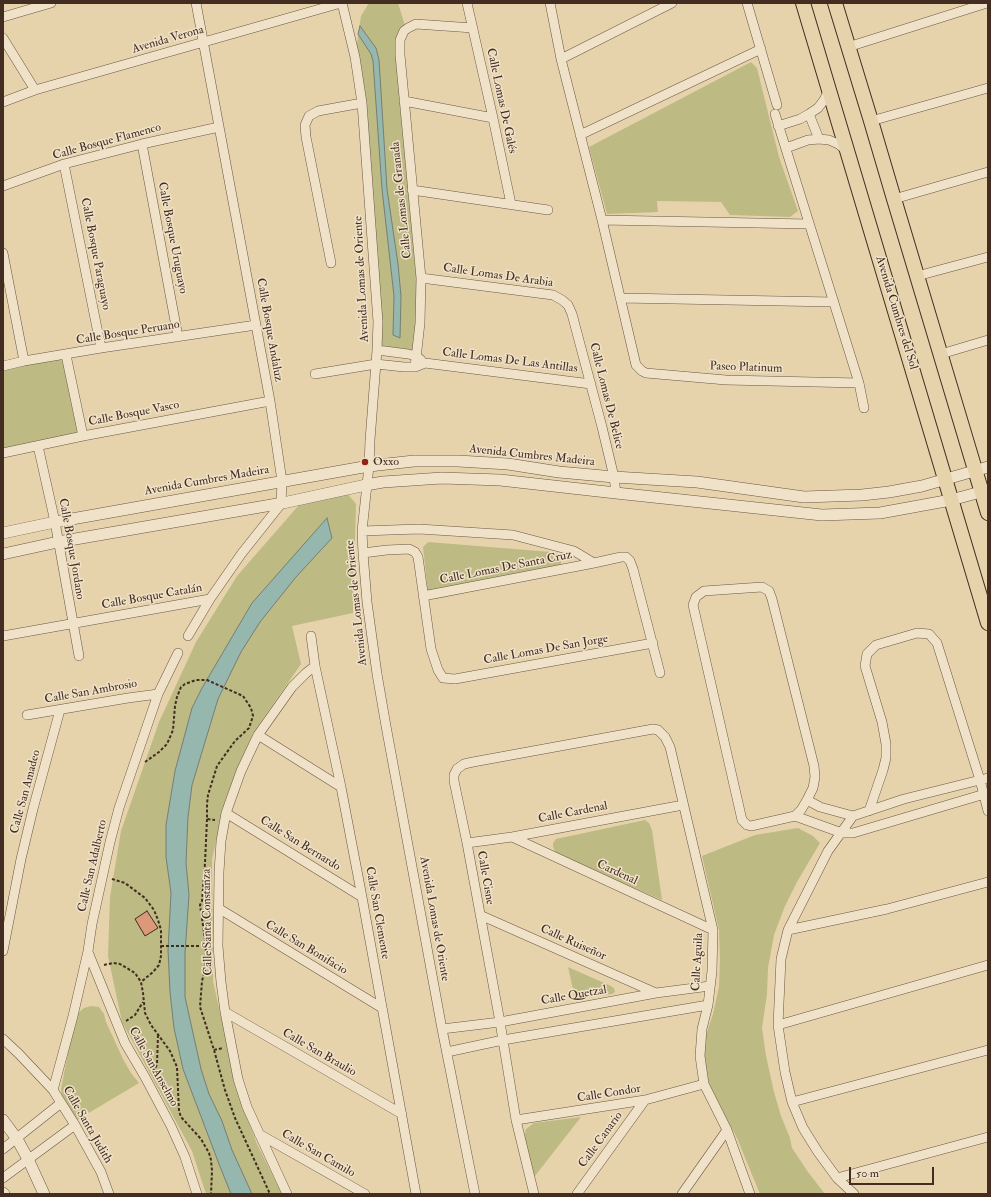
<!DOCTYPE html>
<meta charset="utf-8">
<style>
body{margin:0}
#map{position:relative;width:991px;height:1197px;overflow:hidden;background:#e6d3ac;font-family:"IM FELL Double Pica",serif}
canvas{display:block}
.frame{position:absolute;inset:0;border:4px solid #432c21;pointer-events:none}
.scale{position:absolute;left:849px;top:1167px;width:85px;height:18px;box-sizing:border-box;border:2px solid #432c21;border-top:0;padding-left:5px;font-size:12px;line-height:14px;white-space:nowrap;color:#432c21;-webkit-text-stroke:3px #efe2c9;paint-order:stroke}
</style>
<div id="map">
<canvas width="991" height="1197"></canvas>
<div class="frame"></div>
<div class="scale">50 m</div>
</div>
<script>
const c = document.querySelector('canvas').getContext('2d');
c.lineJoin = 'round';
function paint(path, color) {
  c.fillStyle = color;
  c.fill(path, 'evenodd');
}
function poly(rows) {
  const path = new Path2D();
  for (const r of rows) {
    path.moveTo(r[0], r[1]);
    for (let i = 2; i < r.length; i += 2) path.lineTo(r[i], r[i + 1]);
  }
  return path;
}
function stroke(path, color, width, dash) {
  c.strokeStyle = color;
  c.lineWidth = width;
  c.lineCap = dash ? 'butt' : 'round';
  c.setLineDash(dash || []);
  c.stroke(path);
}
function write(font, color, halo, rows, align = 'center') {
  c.font = font + ' "IM FELL Double Pica",serif';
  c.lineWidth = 3;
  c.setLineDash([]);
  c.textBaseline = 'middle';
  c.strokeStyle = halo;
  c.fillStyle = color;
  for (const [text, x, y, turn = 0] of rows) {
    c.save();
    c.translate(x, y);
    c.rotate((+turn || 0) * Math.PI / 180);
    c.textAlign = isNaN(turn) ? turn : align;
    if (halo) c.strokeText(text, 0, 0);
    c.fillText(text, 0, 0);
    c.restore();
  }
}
paint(poly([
 [369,3,398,3,406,29,400,40,421,278,416,356,377,350,355,57,361,16],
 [751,62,757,68,779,157,798,211,790,217,730,215,721,202,657,201,658,212,607,214,589,147],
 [66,355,83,436,3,453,3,367],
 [347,493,356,504,353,613,292,626,301,664,253,733,226,798,212,859,213,981,239,1097,257,1144,282,1194,206,1194,192,1151,122,1022,108,956,110,897,121,831,159,722,196,642,237,576,299,505],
 [428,542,551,552,557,554,561,562,561,570,555,574,436,599,428,592,423,547],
 [645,820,649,823,652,830,662,900,559,855,555,852,553,846,553,843,556,839],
 [798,828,813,836,820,843,797,882,785,906,774,935,768,968,767,994,762,1028,766,1056,774,1092,781,1116,790,1138,792,1148,808,1172,825,1194,760,1194,737,1138,712,1091,704,1068,704,1041,713,1014,719,987,720,959,719,930,702,856,755,835],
 [568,967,611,986,614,988,615,992,612,994,575,998],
 [91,1006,99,1007,104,1014,106,1022,123,1059,131,1073,139,1083,77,1120,62,1097,61,1089,73,1028,77,1014,84,1008],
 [581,1117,531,1181,524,1137,526,1129,534,1123]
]), '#bdba84');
const water = poly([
 [360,26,376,48,379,60,387,189,398,264,401,296,400,338,393,335,394,296,382,189,373,61,371,54,358,34,360,26],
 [327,518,332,538,296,577,260,622,241,652,218,699,192,785,188,817,186,863,189,895,185,953,185,997,201,1069,209,1094,222,1121,232,1150,252,1194,231,1194,219,1164,183,1069,174,1028,170,992,168,950,171,893,166,857,166,825,175,771,192,708,202,688,252,603,327,518]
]);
paint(water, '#96b7ae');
stroke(water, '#757f76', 1);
const building = poly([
 [147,911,158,928,145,936,135,919,147,911]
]);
paint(building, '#dc9979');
stroke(building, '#432c21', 1);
const minor = poly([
 [342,3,355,57,362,103,378,322,377,350,370,440,369,466,362,531,363,553,367,602,377,674,386,726,442,1029,475,1194],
 [467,3,493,118,511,204],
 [550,3,561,59,602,220,636,365,642,371,646,373,726,380,859,383],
 [747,3,777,105],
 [3,17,51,3],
 [3,38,35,90],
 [848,47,987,3],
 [561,59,672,3],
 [404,101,493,118],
 [3,102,35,90,341,3],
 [775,114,859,383,864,408],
 [809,114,819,139],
 [871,121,988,88],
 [778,126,800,119,809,114,818,108,824,100,829,90],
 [580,135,761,49],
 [142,144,178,337],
 [786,148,808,140,819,139,829,140,838,144,846,150],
 [64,164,101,348],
 [3,186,64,164,142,144,219,127],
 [412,190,548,210],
 [894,199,988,172],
 [602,220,809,224],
 [3,253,24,361],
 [331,263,306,137,305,125,309,116,318,111,362,103],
 [917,276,988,257],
 [421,278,553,295,562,300,568,305,572,314,602,427,614,477,616,493],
 [620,298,834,302],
 [377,350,408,354,416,356,421,360],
 [941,354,988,340],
 [66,355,83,436],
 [3,366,24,361,101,348,256,325],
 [415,367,420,323,421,278,400,55,400,40,404,31,408,28,416,24,473,28],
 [315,374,376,364,404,367,415,367,425,363,591,384],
 [38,446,55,522,79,656],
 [3,453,83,436,270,401],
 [362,531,419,529,513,535,574,551,594,563],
 [363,553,387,550,409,549,415,552,418,557,431,649,438,670,443,678,455,679,653,643],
 [762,587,769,591,772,599,814,766,815,777,813,788,807,800,801,810,795,816,751,826,747,825,742,820,693,605,696,597,704,591,762,587],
 [423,596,594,563,621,557,626,557,630,561,633,569,660,673],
 [3,636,210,599],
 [188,636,210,599,242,553,281,504,282,481,270,401,256,325,196,3],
 [311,636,315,666,341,787,362,897,416,1194],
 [27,715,128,698,158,694],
 [258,735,341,787],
 [807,800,820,807,853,816,904,799,988,778],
 [869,811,883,770,886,758,886,744,882,722,865,666,867,654,876,645,917,633,929,634,937,643,980,780,988,811],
 [226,813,362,897],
 [795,816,842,833,853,833,988,793],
 [512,837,713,930],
 [467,843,512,837,683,805],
 [218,908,382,1008],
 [480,915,656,993],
 [788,930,887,909,988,882],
 [3,951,21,859,33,809,60,710],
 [88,952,125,1043,145,1077,171,1126,185,1157,197,1194],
 [225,1012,402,1114],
 [778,1025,781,959,788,930,828,851,853,816],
 [442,1029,500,1022,656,993,710,986],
 [3,1039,19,1054,53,1090,75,1125,101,1172,109,1194],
 [447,1052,503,1040,708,1005],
 [53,1090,73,1016,88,951,92,924,110,842,119,808,158,694,178,653],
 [792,1102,988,1050],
 [516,1120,645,1100,704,1084],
 [259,1134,365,1194],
 [3,1149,61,1103],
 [3,1178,75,1125],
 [837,1178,988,1137],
 [287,1194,247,1107,238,1079,225,1012,221,982,218,946,219,872,221,841,226,813,241,771,258,735,292,687,306,673,315,666],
 [534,1194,516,1120,500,1022,467,843,454,781,454,775,457,769,464,764,473,762,653,729,658,730,665,737,670,747,713,930,712,971,708,1005,702,1029,700,1056,704,1084,727,1130,750,1194],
 [577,1194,645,1100],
 [682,1194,727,1130],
 [854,1194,837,1178,818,1152,803,1128,792,1102,785,1072,778,1025,988,965]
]);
const tertiary = poly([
 [3,533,55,522,369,466,414,461,458,461,508,464,559,472,614,477,697,482,804,497,862,495,889,492,922,486,988,467],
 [3,554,58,542,283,503,366,485,383,482,442,478,500,480,616,493,822,515,880,513,951,500,988,490],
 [3,1120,17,1139,28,1159,44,1194],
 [3,1193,4,1194]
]);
const primary = poly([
 [803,3,988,623],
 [835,3,871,121,894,199,988,513]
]);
stroke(minor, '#6c5644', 10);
stroke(tertiary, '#6c5644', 12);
stroke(primary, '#432c21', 16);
stroke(poly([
 [145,762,159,752,167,744,173,730,175,706,177,697,181,687,185,684,196,680,207,680,243,696,251,708,253,716,249,728,235,741,217,766,208,795,207,804,207,819,215,820],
 [207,819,205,863,202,901,200,905,206,946,205,970,202,981,200,1007,214,1050,225,1090,235,1118,270,1194],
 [112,879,125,883,145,898,154,910,158,920,161,930,161,956,159,965,153,972,141,982],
 [161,946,206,946],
 [104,965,113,963,120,964,135,973,141,982,143,993,145,1013,151,1025,170,1051,177,1067,179,1111,181,1117,201,1139,209,1153,211,1160,212,1171,211,1194],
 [126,1021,135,1015,143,1002],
 [214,1050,223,1048],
 [152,1071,155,1069,157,1064,158,1035]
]), '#432c21', 2, [3, 2]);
stroke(minor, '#efe2c9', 9);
stroke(tertiary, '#efe2c9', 11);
stroke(primary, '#e6d3ac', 14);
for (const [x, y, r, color] of [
 [365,462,4,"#8f2418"]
]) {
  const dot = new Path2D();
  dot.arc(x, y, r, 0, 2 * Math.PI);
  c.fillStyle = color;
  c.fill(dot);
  stroke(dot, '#efe2c9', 1.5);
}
write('12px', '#432c21', '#efe2c9', [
 ["Avenida Verona",168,40,-16],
 ["Calle Lomas De Galés",501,101,78],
 ["Calle Bosque Flamenco",107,142,-15],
 ["Calle Lomas de Granada",402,200,-96],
 ["Calle Bosque Uruguayo",172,238,79],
 ["Calle Bosque Paraguayo",95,254,79],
 ["Calle Lomas De Arabia",498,276,8],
 ["Avenida Lomas de Oriente",362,279,-93],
 ["Avenida Cumbres del Sol",896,313,73],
 ["Calle Bosque Andaluz",269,330,80],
 ["Calle Bosque Peruano",128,333,-9],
 ["Calle Lomas De Las Antillas",510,361,7],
 ["Paseo Platinum",746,368,2],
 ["Calle Lomas De Belice",606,396,76],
 ["Calle Bosque Vasco",134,414,-11],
 ["Avenida Cumbres Madeira",532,456,6],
 ["Avenida Cumbres Madeira",207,481,-10],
 ["Calle Bosque Jordano",71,549,80],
 ["Calle Lomas De Santa Cruz",506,568,-11],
 ["Calle Bosque Catalán",152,597,-10],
 ["Avenida Lomas de Oriente",357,603,-96],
 ["Calle Lomas De San Jorge",546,650,-10],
 ["Calle San Ambrosio",91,692,-10],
 ["Calle San Amadeo",26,792,-75],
 ["Calle Cardenal",573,813,-11],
 ["Calle San Bernardo",300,844,32],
 ["Calle San Adalberto",93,866,-77],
 ["Cardenal",617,873,25],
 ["Calle Cisne",485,878,80],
 ["Calle San Clemente",377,913,80],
 ["Avenida Lomas de Oriente",434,919,80],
 ["Calle Santa Constanza",208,922,-91],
 ["Calle Ruiseñor",573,943,24],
 ["Calle San Bonifacio",306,948,31],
 ["Calle Aguila",698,962,-87],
 ["Calle Quetzal",574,996,-10],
 ["Calle San Braulio",319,1053,30],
 ["Calle San Anselmo",153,1067,61],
 ["Calle Condor",609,1094,-9],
 ["Calle Santa Judith",87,1125,60],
 ["Calle Canario",601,1140,-54],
 ["Calle San Camilo",318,1154,30]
]);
write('12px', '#432c21', '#efe2c9', [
 ["Oxxo",373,462]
], 'left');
</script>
